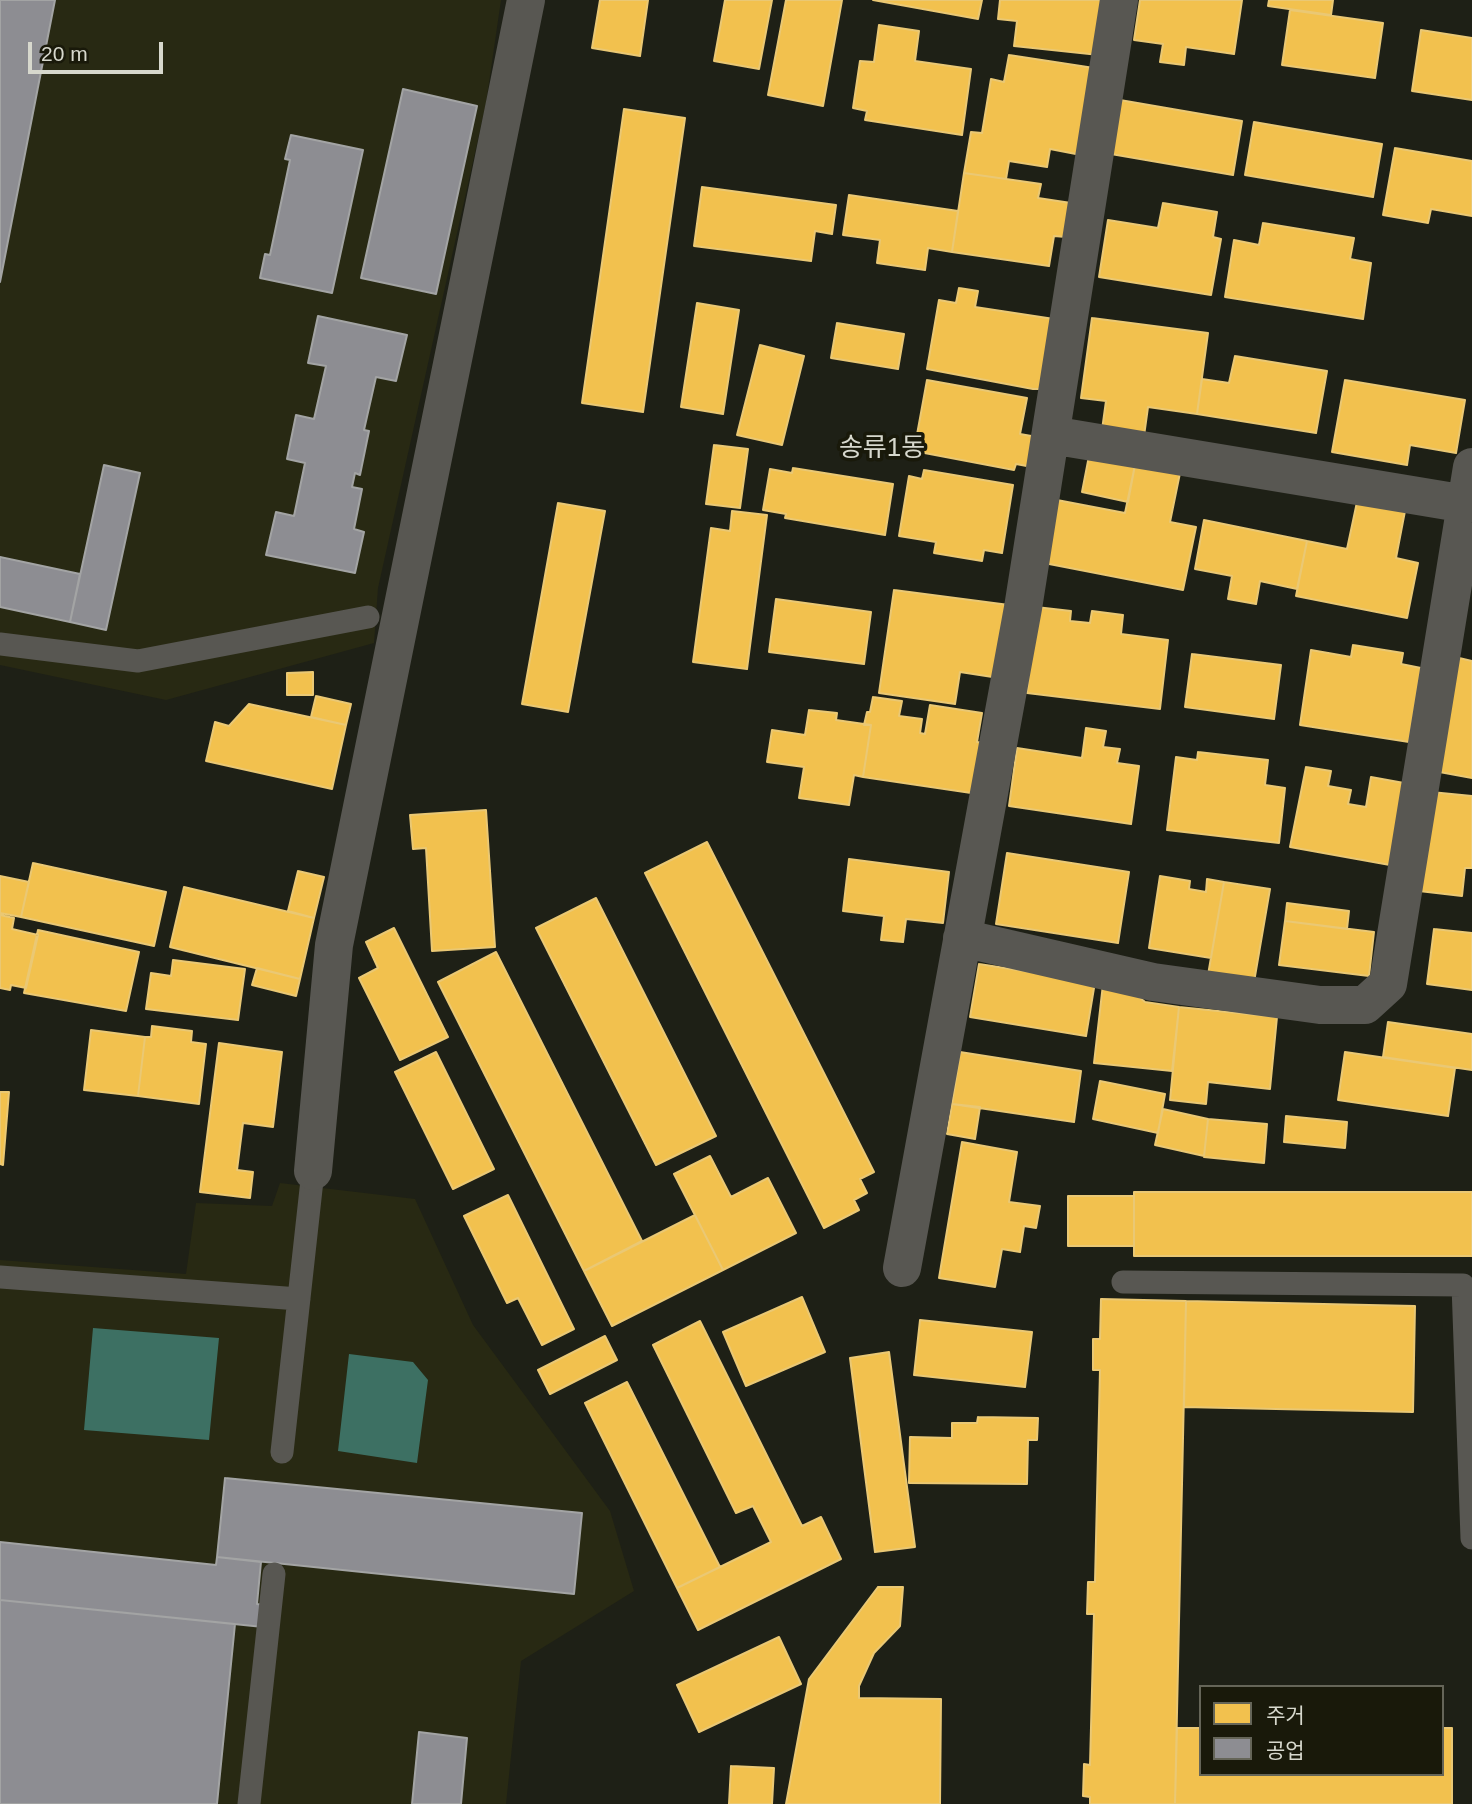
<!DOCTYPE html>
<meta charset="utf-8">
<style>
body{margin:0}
#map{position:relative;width:1472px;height:1804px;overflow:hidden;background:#1e2016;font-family:Arial,"Noto Sans KR",sans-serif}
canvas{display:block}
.legend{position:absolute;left:1199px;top:1685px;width:245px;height:91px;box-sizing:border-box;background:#19190a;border:2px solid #656558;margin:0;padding:9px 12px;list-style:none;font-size:21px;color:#d7d8cd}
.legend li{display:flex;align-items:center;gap:14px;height:35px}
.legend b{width:35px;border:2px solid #656558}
.scale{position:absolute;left:28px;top:42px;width:135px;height:32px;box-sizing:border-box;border:4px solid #d7d8cd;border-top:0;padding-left:9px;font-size:21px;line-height:24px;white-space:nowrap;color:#d7d8cd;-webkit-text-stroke:5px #19190a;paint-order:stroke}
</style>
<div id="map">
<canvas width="1472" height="1804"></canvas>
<ul class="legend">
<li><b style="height:19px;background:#f2c14e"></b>주거</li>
<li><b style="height:19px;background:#8d8d92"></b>공업</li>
</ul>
<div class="scale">20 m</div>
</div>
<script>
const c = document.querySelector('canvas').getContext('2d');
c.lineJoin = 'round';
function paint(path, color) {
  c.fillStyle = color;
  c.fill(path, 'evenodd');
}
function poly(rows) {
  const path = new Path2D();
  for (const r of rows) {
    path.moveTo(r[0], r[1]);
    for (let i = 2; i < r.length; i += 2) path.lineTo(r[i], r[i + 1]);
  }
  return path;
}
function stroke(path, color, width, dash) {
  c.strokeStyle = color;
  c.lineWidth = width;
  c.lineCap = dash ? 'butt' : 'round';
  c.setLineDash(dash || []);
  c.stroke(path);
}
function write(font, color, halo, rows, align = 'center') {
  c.font = font + ' Arial,"Noto Sans KR",sans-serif';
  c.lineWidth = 7;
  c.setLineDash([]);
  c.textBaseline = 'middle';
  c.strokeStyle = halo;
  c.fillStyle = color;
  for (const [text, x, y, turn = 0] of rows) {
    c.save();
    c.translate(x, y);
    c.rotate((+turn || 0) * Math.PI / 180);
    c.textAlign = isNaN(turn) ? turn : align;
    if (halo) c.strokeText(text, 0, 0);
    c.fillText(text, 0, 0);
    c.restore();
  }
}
paint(poly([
 [0,0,501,0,486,103,378,588,374,643,166,700,0,665],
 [280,1183,415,1199,473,1325,610,1511,634,1591,521,1661,506,1804,0,1804,0,1260,186,1274,196,1203,272,1206]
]), '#282913');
paint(poly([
 [93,1328,219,1338,209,1440,84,1430],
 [349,1354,413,1362,428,1380,417,1463,338,1451]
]), '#3d7063');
const homes = poly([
 [600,0,648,0,640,56,592,48,600,0],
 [725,0,772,0,759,69,714,61,725,0],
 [786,0,842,0,823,106,768,95,786,0],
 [873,0,982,0,978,19,873,0],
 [1000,0,1105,0,1099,55,1014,46,1017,21,998,19,1000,0],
 [1140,0,1242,0,1234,54,1186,47,1184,65,1160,62,1163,44,1134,40,1140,0],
 [1269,0,1333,0,1331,15,1268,6,1269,0],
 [1290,10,1383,23,1375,78,1282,65,1290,10],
 [879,25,919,31,915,61,971,69,962,135,865,120,867,111,853,108,860,61,874,62,879,25],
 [1421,30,1472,38,1472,100,1412,91,1421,30],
 [1009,55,1094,68,1081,155,1050,149,1047,167,1009,161,1006,179,964,173,971,132,982,133,991,79,1004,82,1009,55],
 [1120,100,1242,121,1233,175,1111,154,1120,100],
 [624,109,685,118,643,412,582,403,624,109],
 [1254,122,1382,144,1373,197,1245,175,1254,122],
 [1395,148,1472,161,1472,216,1431,209,1428,223,1383,215,1395,148],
 [964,173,1041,184,1038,198,1071,203,1066,237,1054,236,1049,266,952,252,964,173],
 [702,187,836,205,832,234,815,231,811,261,694,246,702,187],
 [849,195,958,211,952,252,928,248,925,270,877,263,880,240,843,235,849,195],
 [1163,203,1217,212,1213,237,1221,239,1211,295,1099,277,1108,220,1158,228,1163,203],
 [1263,223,1354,238,1350,259,1371,263,1363,319,1225,297,1234,240,1259,245,1263,223],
 [959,288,978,291,975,307,1054,319,1048,389,1033,389,927,369,939,300,956,303,959,288],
 [697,303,739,310,723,414,681,407,697,303],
 [1092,318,1208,333,1197,414,1148,407,1144,436,1102,430,1106,401,1081,398,1092,318],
 [837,323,904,334,898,369,831,358,837,323],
 [760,345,804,356,782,445,737,435,760,345],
 [1235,356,1327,371,1316,433,1197,414,1202,379,1229,383,1235,356],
 [927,380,1027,398,1020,434,1037,437,1032,467,1016,464,1014,470,914,451,927,380],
 [1345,380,1465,400,1456,453,1410,445,1407,465,1332,452,1345,380],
 [714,445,748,449,740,508,706,504,714,445],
 [1089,456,1135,465,1128,502,1082,492,1089,456],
 [1135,465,1180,473,1170,522,1196,527,1183,590,1044,563,1057,500,1125,513,1135,465],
 [793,468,893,484,885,535,785,518,786,514,763,510,770,469,792,473,793,468],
 [924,470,1013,485,1002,553,984,550,982,561,934,553,936,542,899,536,909,476,922,479,924,470],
 [1357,502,1405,511,1396,558,1418,563,1407,618,1296,596,1307,541,1347,549,1357,502],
 [558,503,605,511,568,712,522,704,558,503],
 [732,511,767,515,747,669,693,662,711,528,730,531,732,511],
 [1204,520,1307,541,1297,589,1260,581,1256,604,1228,599,1232,576,1195,569,1204,520],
 [894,590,1009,605,999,678,960,672,955,704,879,693,894,590],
 [776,599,871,612,864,664,769,652,776,599],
 [1036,607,1071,611,1070,621,1090,623,1092,611,1123,615,1121,634,1168,640,1160,709,1027,693,1036,607],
 [1353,645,1403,653,1401,664,1421,668,1409,742,1300,725,1311,650,1351,657,1353,645],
 [1192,654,1281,665,1274,719,1185,707,1192,654],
 [1455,657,1472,661,1472,778,1434,771,1455,657],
 [313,672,313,695,287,695,287,673,313,672],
 [316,696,351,704,346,725,311,717,316,696],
 [873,697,902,701,899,716,922,719,920,733,925,734,930,705,982,713,977,742,986,743,978,794,863,777,871,725,864,725,867,712,870,712,873,697],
 [249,704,346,725,332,789,206,761,215,722,229,726,249,704],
 [809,710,837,713,836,720,871,725,863,777,854,775,849,805,799,798,804,767,767,762,772,730,805,735,809,710],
 [1086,728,1106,731,1103,747,1120,749,1117,763,1139,766,1131,824,1009,806,1017,748,1082,758,1086,728],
 [1198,752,1268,760,1265,785,1285,788,1279,843,1167,830,1176,757,1197,760,1198,752],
 [1306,767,1331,771,1328,786,1351,790,1348,804,1366,807,1371,777,1415,785,1401,867,1290,847,1306,767],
 [1431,792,1472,796,1472,868,1465,868,1462,896,1419,891,1431,792],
 [486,810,495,947,432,951,426,848,413,849,410,815,486,810],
 [707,842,874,1172,860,1179,867,1193,854,1200,859,1210,824,1228,645,873,707,842],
 [1007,853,1129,872,1118,943,996,924,1007,853],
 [849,859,949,872,943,923,906,919,903,942,881,940,884,916,843,911,849,859],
 [33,863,166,892,154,946,21,917,33,863],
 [298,871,324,877,314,918,288,911,298,871],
 [0,876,29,882,21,917,0,913,0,876],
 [1160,876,1190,881,1189,889,1206,892,1207,879,1224,882,1211,958,1149,948,1160,876],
 [1224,882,1270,889,1254,982,1208,975,1224,882],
 [184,887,314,918,300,979,170,947,184,887],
 [596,898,716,1136,656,1165,536,928,596,898],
 [1287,903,1349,911,1347,929,1285,921,1287,903],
 [0,915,14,918,12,929,38,935,26,988,11,985,10,990,0,988,0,915],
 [1285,921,1374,932,1369,976,1279,965,1285,921],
 [394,928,448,1037,400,1060,359,978,378,968,366,942,394,928],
 [1434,929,1472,933,1472,990,1427,984,1434,929],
 [38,930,139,952,126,1011,24,993,38,930],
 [496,952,642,1241,584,1271,438,982,496,952],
 [173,960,245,969,238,1020,146,1009,151,973,171,976,173,960],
 [979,964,1095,982,1086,1036,970,1017,979,964],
 [257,968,300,979,296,996,252,985,257,968],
 [1103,984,1131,990,1145,1002,1179,1007,1172,1071,1094,1063,1103,984],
 [1179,1007,1277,1017,1270,1089,1208,1082,1206,1104,1170,1100,1179,1007],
 [1388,1022,1472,1034,1472,1070,1383,1057,1388,1022],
 [152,1026,192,1031,191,1042,206,1044,199,1104,138,1096,145,1037,151,1037,152,1026],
 [91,1030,145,1037,138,1096,84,1090,91,1030],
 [219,1043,282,1052,273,1127,243,1123,237,1170,253,1172,250,1198,200,1192,219,1043],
 [436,1052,494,1169,453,1189,395,1072,436,1052],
 [960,1052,1081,1071,1074,1122,952,1104,960,1052],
 [1345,1052,1455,1068,1448,1116,1338,1100,1345,1052],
 [1100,1081,1165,1094,1158,1133,1093,1119,1100,1081],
 [0,1092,9,1092,3,1165,0,1164,0,1092],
 [952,1104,980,1107,975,1139,947,1134,952,1104],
 [1163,1109,1208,1119,1204,1156,1155,1145,1163,1109],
 [1286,1116,1347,1122,1345,1148,1284,1142,1286,1116],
 [1208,1119,1267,1124,1264,1163,1204,1157,1208,1119],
 [962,1142,1017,1152,1009,1202,1040,1206,1036,1228,1024,1226,1020,1252,1002,1249,995,1287,939,1278,962,1142],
 [710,1156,731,1197,768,1178,796,1233,723,1270,674,1174,710,1156],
 [1134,1192,1472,1192,1472,1256,1134,1256,1134,1192],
 [508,1195,574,1329,542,1345,518,1298,507,1303,464,1216,508,1195],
 [1068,1196,1134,1196,1134,1246,1068,1246,1068,1196],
 [695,1215,723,1270,612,1326,584,1271,695,1215],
 [802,1297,825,1352,746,1386,723,1332,802,1297],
 [1101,1299,1186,1301,1175,1804,1090,1804,1090,1797,1083,1796,1084,1764,1090,1765,1094,1614,1087,1614,1088,1582,1095,1582,1100,1370,1093,1370,1093,1339,1100,1339,1101,1299],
 [1186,1301,1415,1306,1413,1412,1184,1407,1186,1301],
 [920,1320,1032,1332,1025,1387,914,1375,920,1320],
 [700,1321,802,1526,821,1517,841,1559,698,1630,677,1588,771,1542,753,1506,736,1513,653,1345,700,1321],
 [605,1336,617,1360,550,1394,538,1370,605,1336],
 [889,1352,915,1547,875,1552,850,1358,889,1352],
 [627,1382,720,1567,677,1588,585,1403,627,1382],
 [978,1417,1038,1418,1037,1440,1028,1440,1027,1484,909,1483,910,1437,952,1438,952,1423,977,1423,978,1417],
 [878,1587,903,1587,900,1626,874,1653,859,1686,859,1698,941,1699,940,1804,786,1804,809,1679,878,1587],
 [779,1637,801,1684,699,1732,677,1685,779,1637],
 [1177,1728,1201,1728,1201,1774,1442,1774,1442,1728,1452,1728,1452,1804,1175,1804,1177,1728],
 [731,1766,774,1768,772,1804,729,1804,731,1766]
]);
paint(homes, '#f2c14e');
stroke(homes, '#eac874', 2);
const industry = poly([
 [0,0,55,0,0,282,0,0],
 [403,89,477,106,436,294,361,278,403,89],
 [291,135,363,150,332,293,260,278,265,254,270,255,290,160,285,159,291,135],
 [318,316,407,335,396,381,376,377,364,430,369,431,360,475,355,473,352,487,362,489,354,529,364,532,355,573,266,555,276,512,294,516,305,463,287,459,296,415,314,419,326,366,308,363,318,316],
 [104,465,140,473,106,630,70,622,104,465],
 [0,557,80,574,70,622,0,607,0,557],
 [225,1478,582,1513,574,1594,217,1557,225,1478],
 [0,1542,216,1565,217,1557,261,1562,257,1604,266,1605,263,1627,0,1600,0,1542],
 [0,1600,235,1624,217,1804,0,1804,0,1600],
 [419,1732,467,1738,461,1804,412,1804,419,1732]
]);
paint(industry, '#8d8d92');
stroke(industry, '#a3a4a4', 2);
stroke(poly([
 [0,644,138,661,368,617],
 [0,1277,299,1299],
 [1123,1282,1463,1285,1472,1538],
 [282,1452,313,1171],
 [249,1804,274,1574]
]), '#585752', 23);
stroke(poly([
 [1051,435,1466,504],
 [962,938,1153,982,1320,1005,1365,1005,1388,984,1472,467],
 [313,1171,334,945,526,0],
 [902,1268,1023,608,1119,0]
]), '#585752', 38);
write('26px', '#d7d8cd', '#19190a', [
 ["송류1동",882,449]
]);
</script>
